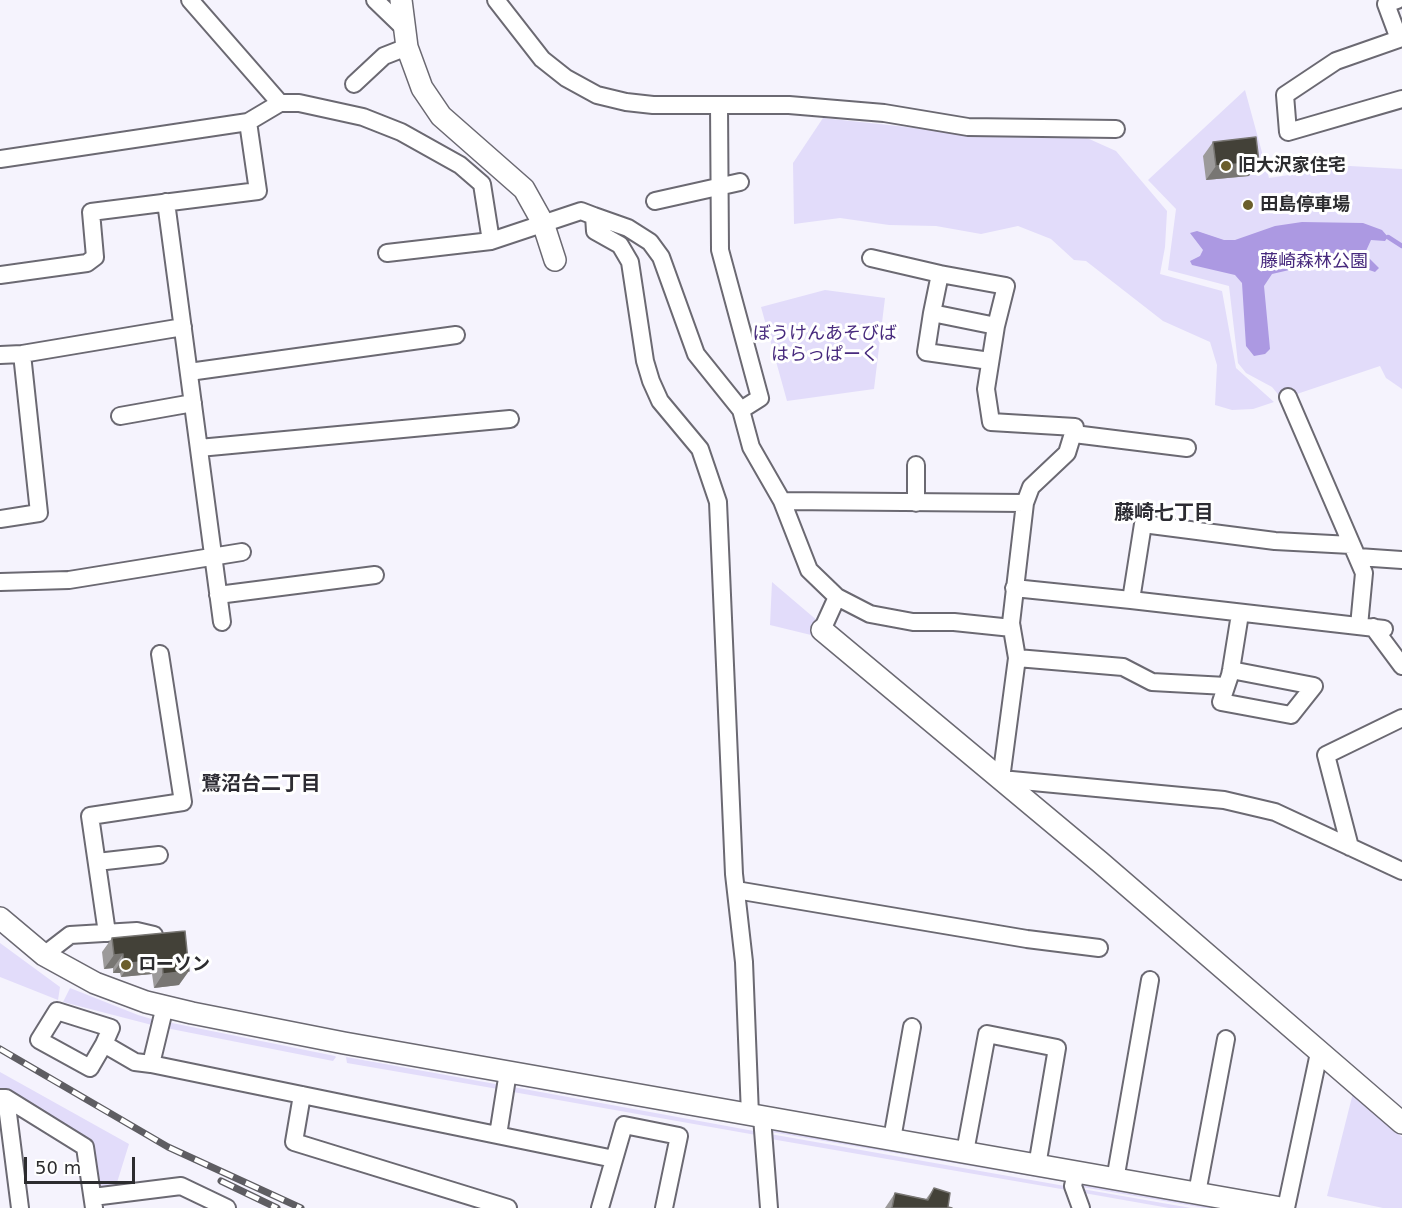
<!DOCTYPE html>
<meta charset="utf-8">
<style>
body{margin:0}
#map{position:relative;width:1402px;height:1208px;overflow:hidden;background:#f5f3fd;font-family:"DejaVu Sans",sans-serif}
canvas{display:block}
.scale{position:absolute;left:24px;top:1157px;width:111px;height:27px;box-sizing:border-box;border:3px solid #2c2c2f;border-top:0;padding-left:8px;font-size:18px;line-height:21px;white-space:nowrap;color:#2c2c2f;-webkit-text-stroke:4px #fff;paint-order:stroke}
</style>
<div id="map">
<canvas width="1402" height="1208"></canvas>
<div class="scale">50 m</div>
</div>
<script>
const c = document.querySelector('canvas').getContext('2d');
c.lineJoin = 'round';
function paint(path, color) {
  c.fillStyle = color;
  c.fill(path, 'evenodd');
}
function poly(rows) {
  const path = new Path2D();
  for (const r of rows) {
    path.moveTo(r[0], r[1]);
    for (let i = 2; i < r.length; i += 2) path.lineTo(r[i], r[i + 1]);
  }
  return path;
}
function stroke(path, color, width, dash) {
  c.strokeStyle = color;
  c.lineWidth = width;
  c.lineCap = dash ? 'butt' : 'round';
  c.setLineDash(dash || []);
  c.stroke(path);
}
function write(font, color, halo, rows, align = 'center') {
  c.font = font + ' "DejaVu Sans","Noto Sans JP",sans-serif';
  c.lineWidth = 6;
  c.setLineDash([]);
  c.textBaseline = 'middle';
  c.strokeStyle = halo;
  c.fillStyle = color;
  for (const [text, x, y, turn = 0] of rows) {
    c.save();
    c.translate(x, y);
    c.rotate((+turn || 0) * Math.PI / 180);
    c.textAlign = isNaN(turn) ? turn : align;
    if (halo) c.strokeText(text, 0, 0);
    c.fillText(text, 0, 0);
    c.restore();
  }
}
paint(poly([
 [1245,90,1269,178,1350,166,1402,169,1402,389,1386,378,1380,366,1282,399,1272,387,1246,373,1238,363,1229,286,1168,270,1176,209,1148,180],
 [823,118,990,136,1087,138,1116,151,1167,211,1165,247,1160,274,1222,291,1236,368,1274,402,1253,409,1232,410,1215,405,1217,365,1210,342,1163,321,1086,261,1074,260,1051,239,1018,226,981,234,936,226,889,225,840,218,794,224,793,163],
 [825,290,885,298,874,389,787,401,761,307],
 [772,582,819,622,811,635,770,625],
 [0,943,60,987,58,1000,0,977],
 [70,988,138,1015,155,1020,152,1025,67,1003,63,1002],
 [167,1022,335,1056,336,1057,333,1061,166,1028],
 [346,1057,501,1085,498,1089,347,1063],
 [0,1072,129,1144,115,1189,105,1191,97,1187,91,1143,0,1093],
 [512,1081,753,1124,755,1127,513,1085],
 [513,1087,754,1131,756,1135,513,1092],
 [1353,1093,1402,1137,1402,1208,1383,1208,1327,1196],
 [770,1128,1063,1179,1065,1182,771,1132],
 [770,1134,1065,1186,1067,1190,771,1139],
 [1084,1182,1227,1208,1205,1208,1082,1187],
 [1082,1189,1191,1208,1169,1208,1084,1193]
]), '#e2dcfa');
paint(poly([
 [1302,222,1363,223,1382,230,1388,237,1385,241,1371,240,1366,251,1368,257,1379,268,1375,272,1337,259,1272,274,1264,286,1270,349,1265,354,1254,356,1246,346,1242,283,1235,275,1192,265,1190,261,1200,256,1203,250,1190,233,1197,231,1224,240,1235,240,1275,226]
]), '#ac99e2');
stroke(poly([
 [1388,237,1402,246]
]), '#ac99e2', 4.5);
const minor = poly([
 [190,0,280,103],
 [375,0,404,28],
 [496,0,542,59,566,78,597,95,626,102,653,105,789,105,884,113,968,127,1116,129],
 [1397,0,1386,4,1399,39,1336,61,1285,95,1288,132,1402,99],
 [354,84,384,56,407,47],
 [719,105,720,250,760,398,741,410],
 [0,159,248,122,280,103,299,103,363,117,401,132,460,165,482,184,491,241,581,211,594,216,595,231,620,245,630,262,645,361,651,381,660,401,700,449,718,502,734,874,744,962,750,1115],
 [655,201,740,182],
 [166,202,222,622],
 [594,216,628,228,650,242,661,257,696,354,741,410,751,447,782,501],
 [387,253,491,241],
 [871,258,940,274],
 [0,275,87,263,95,257,91,212,258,191,248,122],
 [932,313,940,274,1006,286,996,326],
 [0,355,22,354,183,327],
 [990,361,926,352,932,313,996,326,986,389,991,422,1075,427,1067,453,1031,487,1025,503,1011,623,1017,658,1001,779,1224,800,1275,812,1402,871],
 [189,372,456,335],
 [1288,397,1364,573,1359,626],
 [120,416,193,403],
 [1074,434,1187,448],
 [199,448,510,419],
 [916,465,916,503],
 [0,519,39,513,22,354],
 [1351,545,1275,541,1143,524,1131,600,1384,629],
 [1358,557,1402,560],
 [0,582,69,580,242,552],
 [1014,588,1131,600],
 [218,595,375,575],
 [837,597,870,614,913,622,954,622,1012,628],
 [1373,627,1402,666],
 [822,630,837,597,809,570,782,501,1025,503],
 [1017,658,1123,667,1152,682,1226,686],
 [1231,670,1314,686,1291,715,1221,702,1230,675,1231,670,1240,614],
 [1350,847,1326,755,1402,718],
 [97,862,159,855],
 [736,890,1027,939,1099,948],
 [107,933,90,816,183,802,160,654],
 [44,955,70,935,137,931,154,935],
 [104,1044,90,1068,39,1040,57,1011,111,1028,104,1044,135,1062,151,1064,165,1006],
 [151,1064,614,1159],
 [302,1095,294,1142,508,1208],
 [0,1098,6,1098,85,1147,94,1208],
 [6,1098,20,1208],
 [762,1117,769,1208],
 [498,1135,508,1072],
 [892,1139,912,1027],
 [965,1152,987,1034,1057,1048,1037,1166],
 [1076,1173,1073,1186,1081,1208],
 [1115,1180,1150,980],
 [1197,1193,1226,1039],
 [93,1197,181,1186,227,1208],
 [600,1208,624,1125,679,1136,664,1208],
 [1286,1208,1319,1053]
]);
const tertiary = poly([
 [401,0,407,47,422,88,441,116,524,189,543,223,555,260],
 [822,630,1100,862,1402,1123],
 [0,918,44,955,95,983,146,1002,192,1013,344,1043,1281,1208]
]);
stroke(minor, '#6b6972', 20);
stroke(tertiary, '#6b6972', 24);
stroke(minor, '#fff', 16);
stroke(tertiary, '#fff', 21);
const rail = poly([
 [0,1049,168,1147,301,1208],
 [221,1181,277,1208]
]);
stroke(rail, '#5e5d62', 7);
stroke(rail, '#fff', 4.5, [14]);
paint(poly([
 [1213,142,1249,176,1206,180,1203,156],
 [185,931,179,985,154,988,152,974,121,977,120,973,113,973,113,968,104,969,102,952,112,938],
 [934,1188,948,1207,952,1208,885,1208,895,1193,926,1199]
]), '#9c9a9a');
paint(poly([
 [1259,162,1249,176,1206,180,1216,166],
 [123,954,113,968,104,969,114,955],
 [123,959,130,959,120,973,113,973],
 [162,960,152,974,121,977,130,963],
 [189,971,179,985,154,988,163,974]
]), '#787673');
const building = poly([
 [1256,137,1259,162,1216,166,1213,142,1256,137],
 [185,931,189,971,163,974,162,960,130,963,130,959,123,959,123,954,114,955,112,938,185,931],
 [934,1188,950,1193,948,1207,952,1208,892,1208,895,1193,928,1200,934,1188]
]);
paint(building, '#434138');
stroke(building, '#787673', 1.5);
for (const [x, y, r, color] of [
 [1226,166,6,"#6b5e2b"],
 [1248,205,6,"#6b5e2b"],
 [126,965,6,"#6b5e2b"]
]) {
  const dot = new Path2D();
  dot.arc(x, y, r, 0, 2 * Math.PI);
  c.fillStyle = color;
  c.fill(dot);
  stroke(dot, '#fff', 2);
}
write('bold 18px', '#2c2c2f', '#fff', [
 ["旧大沢家住宅",1238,166],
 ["田島停車場",1260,205],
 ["ローソン",138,965]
], 'left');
write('18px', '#47297d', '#fff', [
 ["藤崎森林公園",1314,262],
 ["ぼうけんあそびば",825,334],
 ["はらっぱーく",825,355]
]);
write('bold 20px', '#2c2b32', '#fff', [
 ["藤崎七丁目",1164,514],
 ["鷺沼台二丁目",261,785]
]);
</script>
